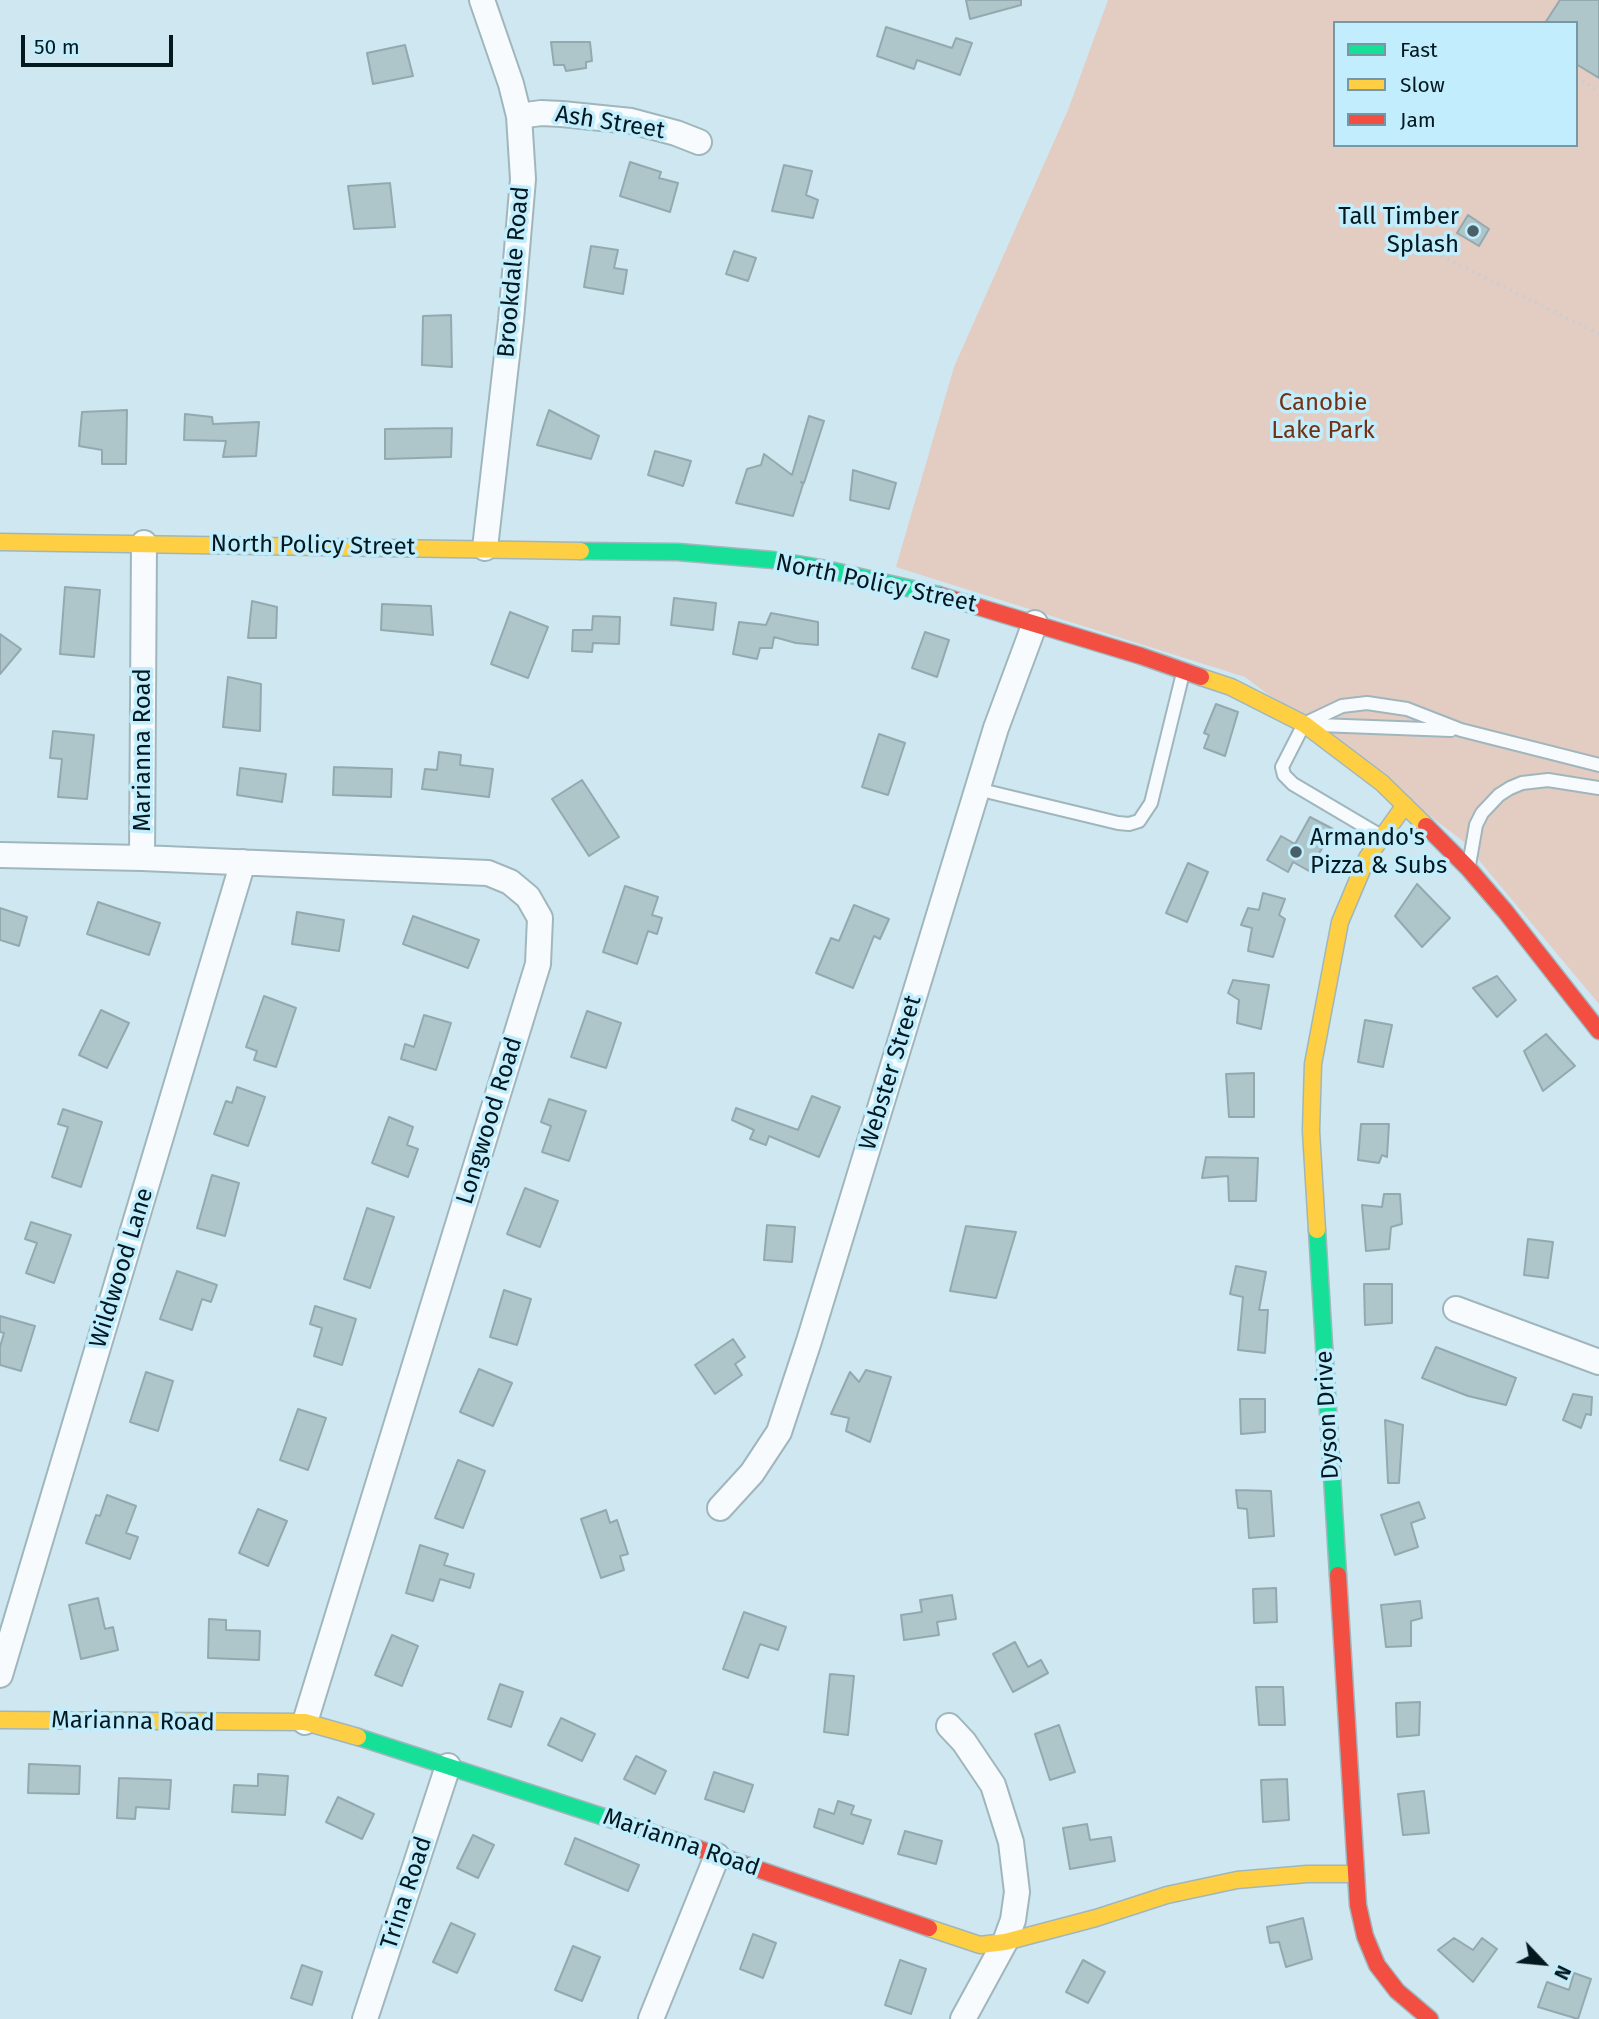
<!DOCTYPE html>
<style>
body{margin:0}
#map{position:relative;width:1599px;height:2019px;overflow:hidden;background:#cee7f0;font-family:"Fira Sans",sans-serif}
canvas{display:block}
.legend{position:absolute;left:1333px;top:21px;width:245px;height:126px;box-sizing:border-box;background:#c1edfd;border:2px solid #7598a4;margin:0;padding:9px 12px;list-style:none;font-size:21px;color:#03181f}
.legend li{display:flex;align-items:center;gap:14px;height:35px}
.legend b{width:35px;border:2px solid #7598a4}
.north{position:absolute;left:1508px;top:1928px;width:70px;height:70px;-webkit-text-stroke:5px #c1edfd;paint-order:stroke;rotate:116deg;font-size:19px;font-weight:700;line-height:28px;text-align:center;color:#03181f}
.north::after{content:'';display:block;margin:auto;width:24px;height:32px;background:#03181f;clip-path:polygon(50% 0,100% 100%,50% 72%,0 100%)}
.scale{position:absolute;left:21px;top:35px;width:152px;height:32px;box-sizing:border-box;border:4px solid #03181f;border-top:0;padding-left:9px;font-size:21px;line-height:24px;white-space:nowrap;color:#03181f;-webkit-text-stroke:5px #c1edfd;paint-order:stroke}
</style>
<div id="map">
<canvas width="1599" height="2019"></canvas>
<ul class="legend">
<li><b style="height:9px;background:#16e098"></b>Fast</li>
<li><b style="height:9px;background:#ffcf43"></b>Slow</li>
<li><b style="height:9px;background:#f24e42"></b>Jam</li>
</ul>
<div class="north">N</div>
<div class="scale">50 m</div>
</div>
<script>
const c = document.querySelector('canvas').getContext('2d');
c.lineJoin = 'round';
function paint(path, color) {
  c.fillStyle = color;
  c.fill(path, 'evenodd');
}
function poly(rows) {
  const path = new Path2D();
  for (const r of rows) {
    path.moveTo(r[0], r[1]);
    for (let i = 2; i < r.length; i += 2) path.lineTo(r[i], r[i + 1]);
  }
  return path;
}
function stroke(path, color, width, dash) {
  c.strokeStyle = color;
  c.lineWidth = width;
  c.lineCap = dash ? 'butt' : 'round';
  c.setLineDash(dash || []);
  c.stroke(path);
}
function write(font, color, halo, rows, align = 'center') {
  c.font = font + ' "Fira Sans",sans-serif';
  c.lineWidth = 7;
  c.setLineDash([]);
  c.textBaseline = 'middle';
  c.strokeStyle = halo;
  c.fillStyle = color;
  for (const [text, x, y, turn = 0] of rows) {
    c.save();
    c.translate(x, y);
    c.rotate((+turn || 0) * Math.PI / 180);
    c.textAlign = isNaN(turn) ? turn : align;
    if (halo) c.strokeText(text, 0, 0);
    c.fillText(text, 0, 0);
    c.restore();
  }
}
paint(poly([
 [1108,0,1599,0,1599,1004,1463,841,1245,677,896,567,954,367,1068,110],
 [1335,23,1576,23,1576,145,1335,145]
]), '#e3ccc2');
const building = poly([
 [966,0,1021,0,1021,5,970,19,966,0],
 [1560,0,1599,0,1599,78,1576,64,1576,23,1545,23,1560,0],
 [886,27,952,48,956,38,972,43,960,75,917,60,914,69,877,56,886,27],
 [551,42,590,42,592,61,586,62,586,68,566,71,564,65,554,65,551,42],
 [405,45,413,76,373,84,367,53,405,45],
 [630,162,661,172,659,178,678,183,670,212,620,196,630,162],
 [784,165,812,171,806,195,818,200,813,218,772,211,784,165],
 [390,183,395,227,354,229,348,186,390,183],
 [1468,215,1489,229,1479,246,1457,233,1468,215],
 [591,246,618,250,614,268,627,270,623,294,584,287,591,246],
 [734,251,756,258,748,281,726,274,734,251],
 [451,315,452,367,422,365,423,316,451,315],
 [127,410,126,464,102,464,102,450,79,446,82,412,127,410],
 [549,410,599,436,591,459,537,445,549,410],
 [185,414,212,417,213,424,259,422,256,456,223,457,226,441,184,440,185,414],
 [809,416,824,421,804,483,801,482,803,484,793,516,736,503,747,469,761,465,764,454,792,475,809,416],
 [452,428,451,457,385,459,385,429,452,428],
 [655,451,691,461,683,486,648,475,655,451],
 [853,470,896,483,889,509,850,500,853,470],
 [65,587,100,590,94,657,60,654,65,587],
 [674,598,716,603,713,630,671,625,674,598],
 [252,601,277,607,276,638,248,638,252,601],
 [382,604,431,606,433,635,381,630,382,604],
 [510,612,548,627,528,678,491,664,510,612],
 [771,613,818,622,818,645,796,643,774,637,772,648,760,648,757,659,733,654,739,622,766,625,771,613],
 [593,616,620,617,619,644,593,643,592,652,572,651,573,630,592,630,593,616],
 [925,632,949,640,937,677,912,668,925,632],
 [0,634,21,649,0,674,0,634],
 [228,677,261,684,260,731,223,727,228,677],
 [1216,704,1238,712,1225,756,1204,748,1209,735,1204,733,1216,704],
 [53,731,94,735,87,799,58,797,62,759,50,758,53,731],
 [879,734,905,743,888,795,862,787,879,734],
 [439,752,461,755,460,765,493,769,489,797,422,789,425,769,437,770,439,752],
 [334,767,392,769,391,797,333,795,334,767],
 [240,768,286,774,282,802,237,795,240,768],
 [582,780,619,837,589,856,552,799,582,780],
 [1310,817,1333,829,1309,871,1293,862,1288,872,1267,860,1281,836,1295,844,1310,817],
 [1188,863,1208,872,1187,922,1166,913,1188,863],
 [1417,884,1450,918,1422,947,1395,916,1417,884],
 [625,886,658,897,652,915,662,918,657,934,648,931,637,964,603,952,625,886],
 [1263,893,1285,899,1279,915,1285,919,1273,957,1248,951,1252,928,1241,925,1248,908,1259,910,1263,893],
 [98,902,160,923,149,955,87,934,98,902],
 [854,905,889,919,880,939,874,936,853,988,816,973,831,938,839,941,854,905],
 [0,908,27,917,19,946,0,940,0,908],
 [297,912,344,920,339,951,292,944,297,912],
 [413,916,479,940,468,968,403,944,413,916],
 [1497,976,1516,1000,1497,1017,1473,988,1497,976],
 [1233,980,1269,985,1261,1029,1237,1023,1239,1000,1228,993,1233,980],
 [264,996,296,1008,276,1067,254,1060,257,1051,246,1047,264,996],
 [101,1010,129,1023,107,1068,79,1055,101,1010],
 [587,1011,621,1023,606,1068,571,1057,587,1011],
 [424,1015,451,1023,436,1070,401,1059,405,1044,414,1047,424,1015],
 [1365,1020,1392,1025,1383,1067,1358,1062,1365,1020],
 [1546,1034,1575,1066,1543,1091,1524,1051,1546,1034],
 [1254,1073,1254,1117,1229,1117,1226,1074,1254,1073],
 [237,1087,265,1097,248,1146,214,1134,226,1101,232,1103,237,1087],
 [812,1096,840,1107,819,1157,769,1136,766,1145,750,1139,754,1130,732,1120,736,1108,798,1130,812,1096],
 [549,1099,586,1111,569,1161,542,1152,551,1126,541,1122,549,1099],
 [63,1109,102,1122,81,1187,52,1177,68,1127,58,1124,63,1109],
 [389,1117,413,1127,407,1145,418,1149,408,1177,372,1163,389,1117],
 [1361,1124,1389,1124,1387,1157,1382,1155,1379,1163,1358,1160,1361,1124],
 [1206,1157,1258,1158,1256,1201,1229,1201,1228,1176,1202,1178,1206,1157],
 [212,1175,239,1183,225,1236,197,1228,212,1175],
 [525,1188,558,1201,540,1247,507,1234,525,1188],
 [1384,1194,1400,1194,1402,1224,1391,1227,1389,1249,1366,1251,1362,1205,1382,1207,1384,1194],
 [367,1208,394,1217,370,1288,344,1279,367,1208],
 [31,1222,71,1235,54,1283,26,1273,37,1243,25,1239,31,1222],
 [767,1225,795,1227,792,1262,764,1260,767,1225],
 [966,1226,1016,1232,996,1298,950,1291,966,1226],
 [1528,1239,1553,1242,1548,1278,1524,1275,1528,1239],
 [1236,1266,1266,1272,1259,1310,1268,1310,1265,1353,1238,1350,1243,1297,1230,1294,1236,1266],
 [177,1271,217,1285,211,1302,202,1299,192,1330,160,1319,177,1271],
 [1364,1284,1392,1284,1392,1323,1365,1325,1364,1284],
 [504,1290,531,1299,517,1345,490,1337,504,1290],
 [315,1306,356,1319,342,1365,314,1356,322,1328,310,1324,315,1306],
 [0,1316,35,1326,21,1371,0,1365,0,1347,4,1333,0,1332,0,1316],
 [733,1339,745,1357,735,1364,742,1375,715,1394,695,1365,733,1339],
 [1436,1347,1516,1378,1506,1405,1468,1396,1422,1378,1436,1347],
 [479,1369,512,1383,493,1426,460,1412,479,1369],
 [866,1370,891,1377,870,1442,846,1431,849,1418,831,1414,850,1372,859,1382,866,1370],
 [146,1372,173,1381,158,1431,130,1422,146,1372],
 [1573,1394,1592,1397,1591,1415,1586,1414,1581,1428,1563,1420,1573,1394],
 [1240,1399,1265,1399,1265,1432,1241,1434,1240,1399],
 [298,1409,326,1418,308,1470,280,1460,298,1409],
 [1385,1420,1403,1425,1399,1483,1388,1483,1385,1420],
 [458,1460,485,1471,463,1528,435,1518,458,1460],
 [1236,1490,1271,1491,1274,1536,1249,1538,1247,1509,1238,1508,1236,1490],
 [107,1495,136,1506,126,1533,138,1537,130,1559,86,1543,96,1515,100,1516,107,1495],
 [1419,1502,1425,1518,1411,1523,1418,1547,1395,1555,1381,1515,1419,1502],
 [258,1509,287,1521,268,1566,239,1553,258,1509],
 [606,1510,610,1523,617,1520,628,1554,620,1556,624,1570,601,1578,581,1519,606,1510],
 [420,1545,448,1554,444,1565,474,1574,470,1588,440,1579,433,1601,406,1593,420,1545],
 [1276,1588,1277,1622,1254,1623,1253,1589,1276,1588],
 [952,1595,956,1619,937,1622,939,1635,904,1640,901,1615,922,1612,920,1600,952,1595],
 [98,1598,105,1629,113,1627,118,1650,81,1659,69,1605,98,1598],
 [1420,1601,1422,1618,1411,1621,1411,1646,1386,1647,1381,1605,1420,1601],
 [744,1612,786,1627,778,1650,760,1644,748,1678,723,1669,744,1612],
 [209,1619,226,1620,226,1630,260,1631,259,1660,208,1658,209,1619],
 [392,1635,418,1646,402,1686,375,1675,392,1635],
 [1015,1642,1028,1667,1041,1660,1048,1673,1013,1692,993,1654,1015,1642],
 [830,1674,854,1676,848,1735,824,1732,830,1674],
 [500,1684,523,1692,511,1727,488,1719,500,1684],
 [1256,1687,1283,1687,1285,1725,1259,1725,1256,1687],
 [1420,1702,1419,1735,1397,1737,1396,1703,1420,1702],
 [561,1718,595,1734,582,1761,548,1745,561,1718],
 [1059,1725,1075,1772,1050,1780,1035,1734,1059,1725],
 [636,1756,666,1771,655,1794,624,1779,636,1756],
 [29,1764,80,1766,79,1794,28,1793,29,1764],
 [714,1772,753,1785,744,1812,705,1799,714,1772],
 [258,1774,288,1776,285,1815,232,1812,234,1785,258,1786,258,1774],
 [119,1778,171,1780,169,1809,136,1807,135,1819,117,1818,119,1778],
 [1287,1779,1289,1820,1263,1822,1261,1780,1287,1779],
 [1424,1791,1429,1833,1403,1835,1398,1794,1424,1791],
 [338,1797,374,1814,362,1839,326,1822,338,1797],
 [838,1801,854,1806,851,1814,871,1820,863,1844,814,1827,819,1809,834,1814,838,1801],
 [1087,1824,1090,1840,1111,1837,1115,1861,1070,1869,1063,1828,1087,1824],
 [905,1831,942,1841,936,1864,898,1854,905,1831],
 [473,1835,494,1845,478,1878,457,1868,473,1835],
 [575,1838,639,1865,628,1891,565,1864,575,1838],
 [1303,1918,1312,1959,1286,1967,1279,1942,1270,1943,1267,1927,1303,1918],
 [451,1923,475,1934,457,1973,433,1962,451,1923],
 [753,1934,776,1943,763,1978,740,1969,753,1934],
 [1454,1938,1473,1950,1482,1938,1497,1949,1473,1982,1438,1950,1454,1938],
 [573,1946,600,1957,582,2001,555,1990,573,1946],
 [900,1960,926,1969,911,2014,885,2005,900,1960],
 [1083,1960,1105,1972,1088,2003,1066,1992,1083,1960],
 [302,1965,322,1972,312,2005,291,1998,302,1965],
 [1574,1973,1591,1979,1578,2019,1538,2007,1547,1982,1569,1990,1574,1973]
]);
paint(building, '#aec5ca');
stroke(building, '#93a9af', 2);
const lane = poly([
 [1319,725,1451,730],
 [977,789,1118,823,1129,824,1139,821,1151,803,1183,673],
 [1381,836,1293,784,1284,775,1282,767,1304,724,1342,706,1367,703,1407,709,1461,730,1599,765],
 [1469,865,1476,825,1482,813,1499,795,1510,788,1522,783,1548,780,1599,788]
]);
const street = poly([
 [482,0,511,84,519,116,523,179,511,320,485,548],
 [519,116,541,113,562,114,631,121,676,133,699,142],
 [0,855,142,858,144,543],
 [142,858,488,873,510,882,528,897,540,918,538,964,305,1722],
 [1456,1309,1599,1362],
 [720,1508,752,1473,779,1432,809,1341,996,728,1035,623],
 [0,1675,243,862],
 [949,1726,964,1742,993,1785,1011,1842,1017,1892,1013,1920,1005,1942,963,2019],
 [365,2019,448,1766],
 [651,2019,717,1856]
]);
const fast = poly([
 [581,551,678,552,773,560,821,568,939,595],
 [1317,1230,1338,1575],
 [358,1737,647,1831]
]);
const slow = poly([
 [0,542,581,551],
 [1201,677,1231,687,1304,724,1382,783,1426,826],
 [1317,1230,1311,1131,1313,1064,1340,922,1367,858,1405,805],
 [0,1720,305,1722,358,1737],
 [929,1928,980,1945,1005,1942,1096,1918,1167,1895,1237,1880,1307,1874,1356,1874]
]);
const jam = poly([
 [939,595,1141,656,1201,677],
 [1426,826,1468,868,1505,911,1599,1031],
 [1338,1575,1358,1905,1365,1936,1377,1965,1397,1991,1430,2019],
 [647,1831,929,1928]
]);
stroke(lane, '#a0b6bd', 16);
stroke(street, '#a0b6bd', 28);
stroke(fast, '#a0b6bd', 19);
stroke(slow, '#a0b6bd', 19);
stroke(jam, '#a0b6bd', 19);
stroke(poly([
 [1576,77,1599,91],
 [1397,234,1599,334]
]), '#c8cfd1', 3.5, [2, 5]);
stroke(lane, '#f8fbfd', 12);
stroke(street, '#f8fbfd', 24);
stroke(fast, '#16e098', 16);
stroke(slow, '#ffcf43', 16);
stroke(jam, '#f24e42', 16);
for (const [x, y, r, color] of [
 [1473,231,7,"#4a6068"],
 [1296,852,7,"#4a6068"]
]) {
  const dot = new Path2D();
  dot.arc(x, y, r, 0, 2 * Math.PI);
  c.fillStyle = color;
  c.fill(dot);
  stroke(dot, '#c1edfd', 2.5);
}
write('24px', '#03181f', '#c1edfd', [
 ["Ash Street",610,123,9],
 ["Brookdale Road",514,272,-85],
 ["North Policy Street",313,546,1],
 ["North Policy Street",876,584,12],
 ["Marianna Road",143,750,-90],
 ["Webster Street",891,1073,-73],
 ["Longwood Road",490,1121,-73],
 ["Wildwood Lane",122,1268,-73],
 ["Dyson Drive",1328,1415,-93],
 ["Marianna Road",133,1722,1],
 ["Marianna Road",681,1843,19],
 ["Trina Road",407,1893,-72]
]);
write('24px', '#03181f', '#c1edfd', [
 ["Tall Timber",1459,217],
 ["Splash",1459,245],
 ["Armando's",1310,838,"left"],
 ["Pizza & Subs",1310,866,"left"]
], 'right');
write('24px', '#733113', '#c1edfd', [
 ["Canobie",1323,403],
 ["Lake Park",1323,431]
]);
</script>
